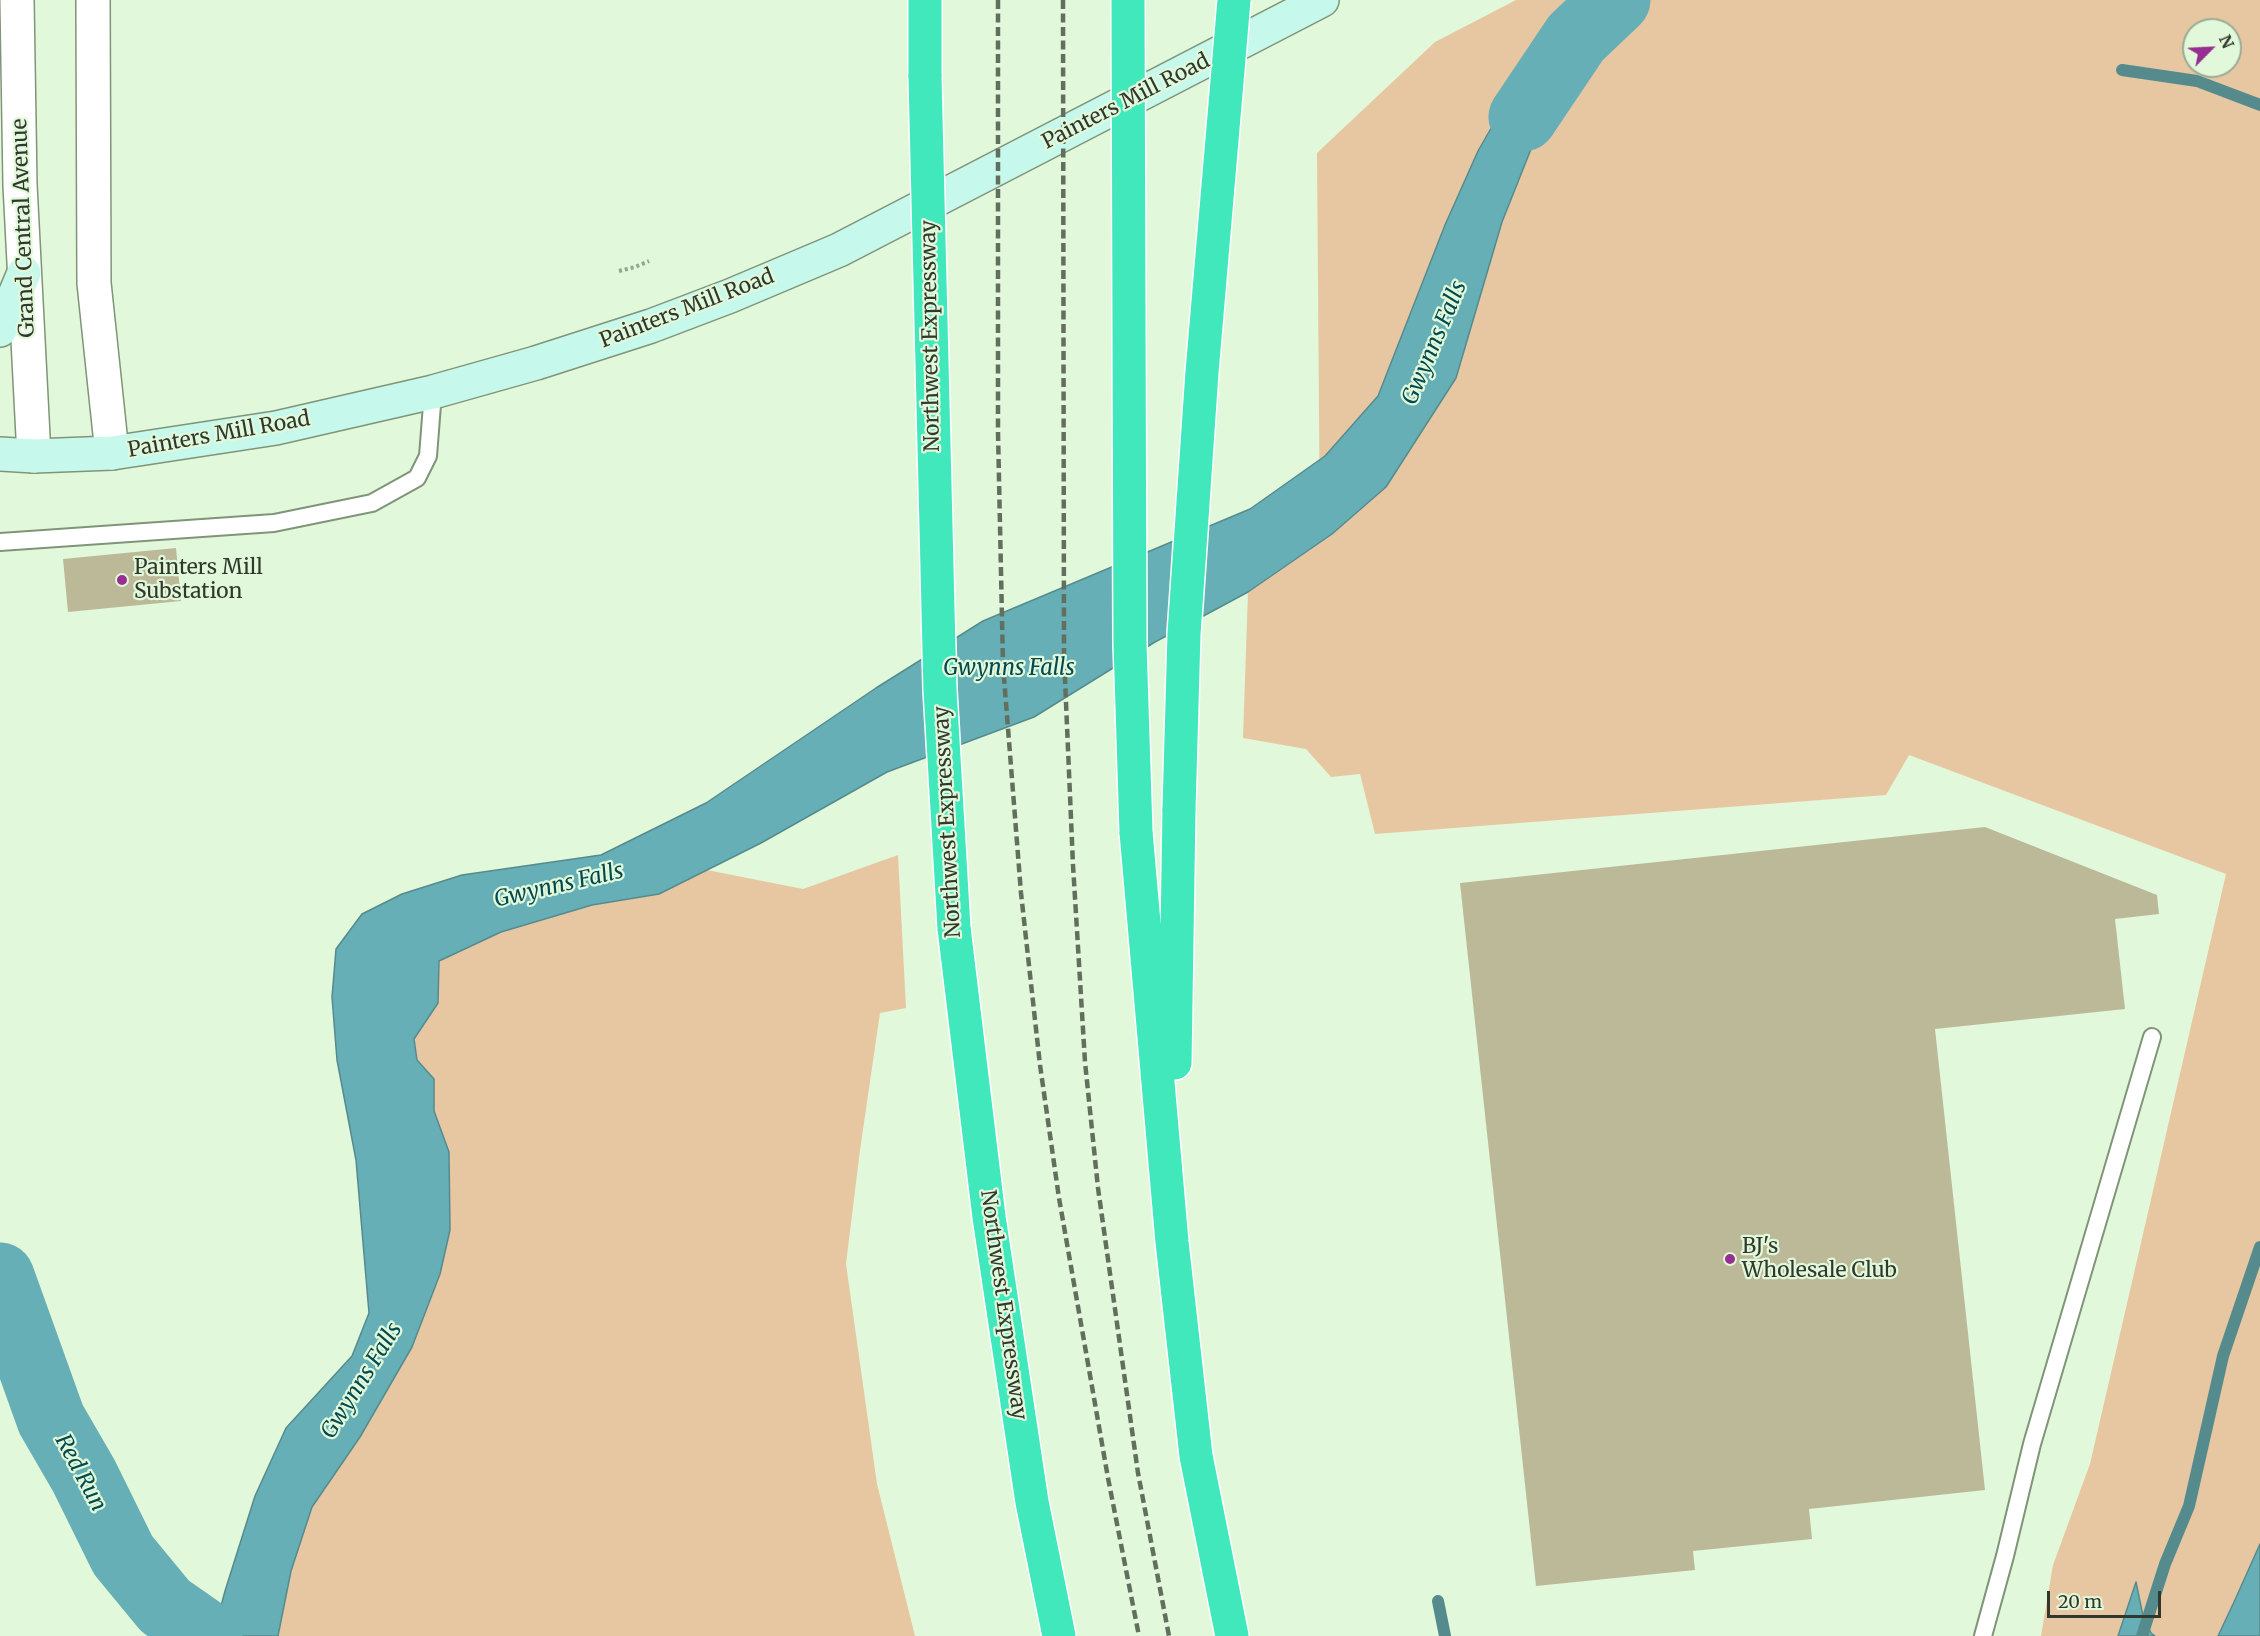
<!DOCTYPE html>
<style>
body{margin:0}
#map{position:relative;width:2260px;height:1636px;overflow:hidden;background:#e2f8da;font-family:Merriweather,serif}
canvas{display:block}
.north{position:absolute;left:2182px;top:18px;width:60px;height:60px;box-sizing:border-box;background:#e2f8da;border:2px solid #9bab95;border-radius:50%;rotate:66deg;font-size:16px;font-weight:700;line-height:24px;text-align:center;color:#30382d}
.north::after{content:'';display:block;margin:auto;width:21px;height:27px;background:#972e91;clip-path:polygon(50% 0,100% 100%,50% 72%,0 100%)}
.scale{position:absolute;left:2047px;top:1591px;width:114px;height:27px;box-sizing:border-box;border:3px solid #30382d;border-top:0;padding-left:8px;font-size:18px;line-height:21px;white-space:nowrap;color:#30382d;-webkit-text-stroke:4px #e2f8da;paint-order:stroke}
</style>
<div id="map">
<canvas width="2260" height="1636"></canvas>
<div class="north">N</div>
<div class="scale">20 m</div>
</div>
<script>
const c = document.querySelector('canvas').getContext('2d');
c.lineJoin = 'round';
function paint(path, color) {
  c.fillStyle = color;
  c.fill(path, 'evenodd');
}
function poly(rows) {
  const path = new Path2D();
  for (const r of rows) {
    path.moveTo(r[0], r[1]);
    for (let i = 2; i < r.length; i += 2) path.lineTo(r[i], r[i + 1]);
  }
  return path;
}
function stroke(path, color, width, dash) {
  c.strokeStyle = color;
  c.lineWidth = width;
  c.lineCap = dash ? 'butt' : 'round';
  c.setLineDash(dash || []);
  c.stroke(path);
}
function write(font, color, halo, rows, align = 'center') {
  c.font = font + ' Merriweather,serif';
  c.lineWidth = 4.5;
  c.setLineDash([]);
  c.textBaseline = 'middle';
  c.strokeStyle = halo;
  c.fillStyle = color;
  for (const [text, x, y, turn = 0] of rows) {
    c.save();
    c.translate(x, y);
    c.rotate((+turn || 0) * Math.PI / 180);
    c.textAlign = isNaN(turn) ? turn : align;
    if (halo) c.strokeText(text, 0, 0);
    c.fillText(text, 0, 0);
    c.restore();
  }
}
paint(poly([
 [1516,0,2260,0,2260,1544,2218,1636,2041,1636,2053,1565,2090,1464,2226,874,1909,755,1886,795,1375,834,1360,774,1331,777,1306,749,1243,738,1248,592,1320,542,1317,153,1435,42],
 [2194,30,2230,30,2230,66,2194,66],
 [898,855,906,1008,880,1013,860,1150,846,1264,877,1484,915,1636,278,1636,291,1571,312,1507,360,1437,412,1347,440,1274,450,1230,449,1152,434,1111,434,1079,417,1060,414,1039,438,1003,439,961,501,932,592,905,659,894,707,870,803,889]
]), '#e7c7a2');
const water = poly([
 [1557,37,1576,38,1579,47,1575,73,1541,124,1502,222,1456,378,1386,487,1332,534,1248,592,1155,642,1034,717,887,772,761,843,659,894,592,905,501,932,439,961,438,1003,414,1039,417,1060,434,1079,434,1111,449,1152,450,1230,440,1274,412,1347,360,1437,312,1507,291,1571,278,1636,213,1636,225,1591,255,1496,286,1428,352,1356,369,1313,356,1160,337,1060,332,997,336,949,362,914,402,894,462,875,601,855,706,803,876,688,983,621,1250,509,1325,456,1378,396,1445,225,1478,151,1536,50,1557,37],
 [2260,1544,2260,1636,2218,1636,2234,1602,2260,1544],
 [2136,1582,2143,1616,2151,1633,2155,1636,2118,1636,2136,1582]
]);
paint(water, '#66afb7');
stroke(water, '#568b8e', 1.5);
stroke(poly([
 [2122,70,2197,81,2260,105],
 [1438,1601,1445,1636],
 [2142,1636,2165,1564,2189,1506,2223,1356,2260,1247]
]), '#568b8e', 12);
stroke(poly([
 [1523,117,1576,38,1616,0],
 [0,1277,51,1419,84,1476,123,1555,165,1606,208,1636]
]), '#66afb7', 69);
paint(poly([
 [176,548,181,601,68,612,63,559],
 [1985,827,2157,895,2159,914,2115,919,2125,1009,1935,1029,1985,1490,1809,1509,1812,1539,1693,1551,1695,1570,1536,1586,1460,883]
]), '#bbb998');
const service = poly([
 [0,542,274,523,372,503,417,478,428,456,433,392],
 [1983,1636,2005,1556,2032,1444,2152,1037]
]);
const tertiary = poly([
 [17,0,20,185,34,456],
 [93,0,94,283,112,453]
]);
const secondary = poly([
 [0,330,24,273],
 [0,454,34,456,112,453,276,428,433,392,536,363,651,326,730,296,839,250,1322,0]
]);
const motorway = poly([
 [925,0,925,77],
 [1136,832,1172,1242,1196,1456,1232,1636],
 [954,928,989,1217,1032,1502,1059,1636],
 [1175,1063,1179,809]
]);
stroke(service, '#809479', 20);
stroke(tertiary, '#809479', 36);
stroke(secondary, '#809479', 36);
stroke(motorway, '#fff', 36);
stroke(poly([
 [619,271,635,267,649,261]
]), '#94a48e', 4, [3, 3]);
stroke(service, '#fff', 16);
stroke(tertiary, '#fff', 33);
stroke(secondary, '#c6f8eb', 33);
stroke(motorway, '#40e8bc', 33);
stroke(poly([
 [998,0,998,432,1003,665,1021,893,1040,1065,1059,1198,1108,1478,1139,1636],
 [1063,0,1064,656,1073,865,1085,1062,1098,1188,1138,1473,1169,1636]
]), '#636f5e', 4.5, [9, 4.5]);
const motorwayBridge = poly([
 [1128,0,1130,643,1136,832],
 [925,77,940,690,954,928],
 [1179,809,1184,634,1202,372,1234,0]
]);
stroke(motorwayBridge, '#fff', 36, []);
stroke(motorwayBridge, '#40e8bc', 33);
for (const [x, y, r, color] of [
 [122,580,6,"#972e91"],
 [1730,1259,6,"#972e91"]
]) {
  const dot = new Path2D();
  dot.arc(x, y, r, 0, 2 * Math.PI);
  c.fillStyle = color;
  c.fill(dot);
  stroke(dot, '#e2f8da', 2);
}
write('21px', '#30382d', '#e2f8da', [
 ["Painters Mill Road",1126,102,-27],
 ["Grand Central Avenue",24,228,-92],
 ["Painters Mill Road",687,309,-21],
 ["Northwest Expressway",931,336,-91],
 ["Painters Mill Road",219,435,-10],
 ["Northwest Expressway",948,822,-93],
 ["Northwest Expressway",1003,1305,82]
]);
write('21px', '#30382d', '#e2f8da', [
 ["Painters Mill",134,568],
 ["Substation",134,592],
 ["BJ's",1742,1247],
 ["Wholesale Club",1742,1271]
], 'left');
write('italic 22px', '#02494f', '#e2f8da', [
 ["Gwynns Falls",1435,343,-67],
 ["Gwynns Falls",1009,669],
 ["Gwynns Falls",559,886,-13],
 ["Gwynns Falls",362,1381,-58],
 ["Red Run",80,1473,62]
]);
</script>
